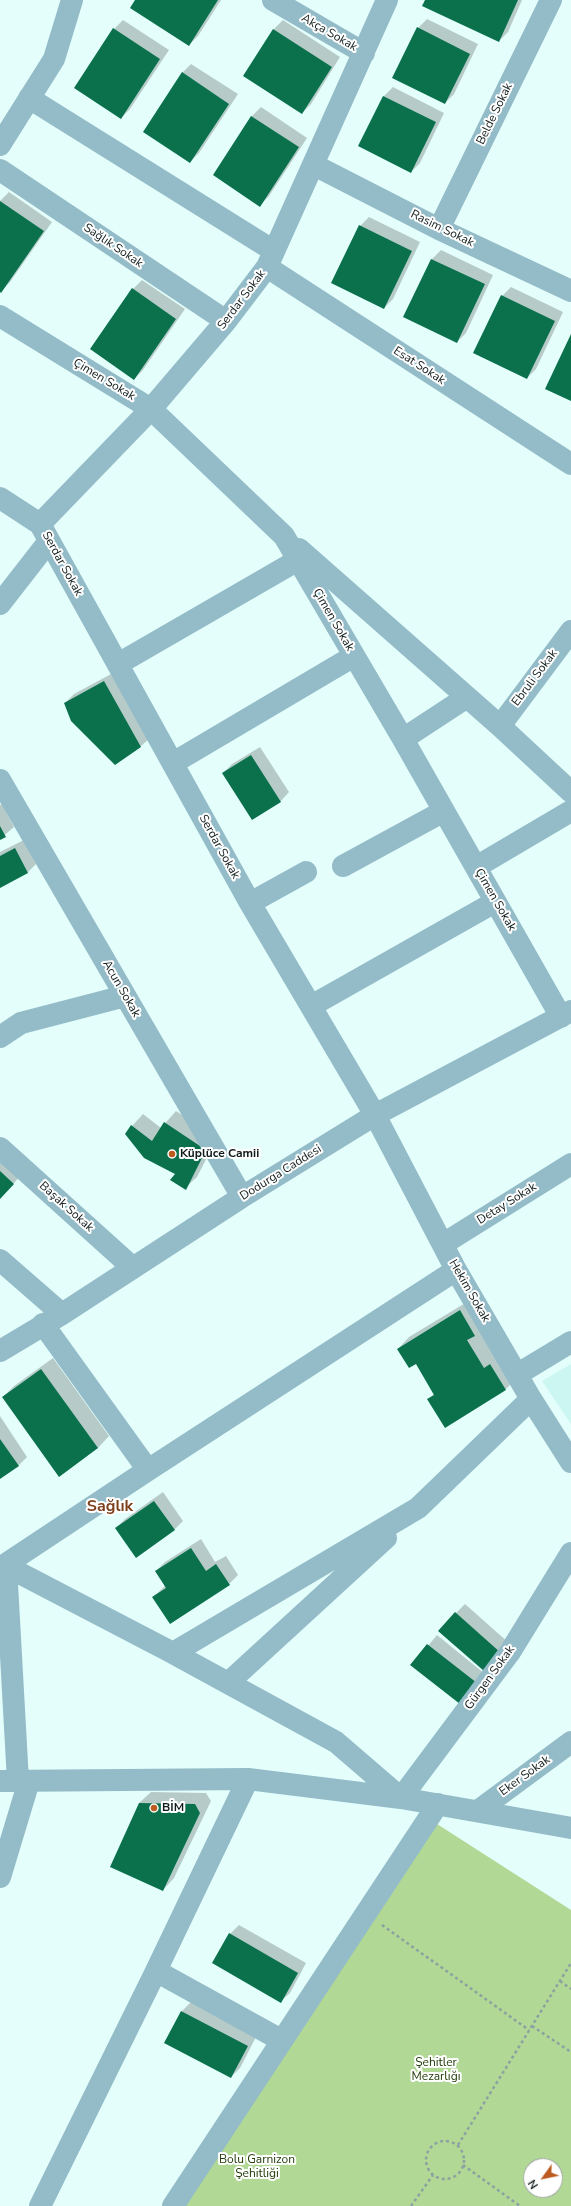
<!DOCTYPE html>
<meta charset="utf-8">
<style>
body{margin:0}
#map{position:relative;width:571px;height:2206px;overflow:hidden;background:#e4fefb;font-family:"Nunito Sans",sans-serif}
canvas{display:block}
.north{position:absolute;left:523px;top:2158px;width:40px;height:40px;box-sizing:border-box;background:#fff;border:1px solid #9fa4a3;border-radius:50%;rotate:237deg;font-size:11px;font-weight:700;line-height:16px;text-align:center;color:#0f1b1a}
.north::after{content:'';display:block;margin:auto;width:14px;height:18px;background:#bc5a20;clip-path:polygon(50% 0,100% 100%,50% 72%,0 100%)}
</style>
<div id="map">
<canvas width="571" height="2206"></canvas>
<div class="north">N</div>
</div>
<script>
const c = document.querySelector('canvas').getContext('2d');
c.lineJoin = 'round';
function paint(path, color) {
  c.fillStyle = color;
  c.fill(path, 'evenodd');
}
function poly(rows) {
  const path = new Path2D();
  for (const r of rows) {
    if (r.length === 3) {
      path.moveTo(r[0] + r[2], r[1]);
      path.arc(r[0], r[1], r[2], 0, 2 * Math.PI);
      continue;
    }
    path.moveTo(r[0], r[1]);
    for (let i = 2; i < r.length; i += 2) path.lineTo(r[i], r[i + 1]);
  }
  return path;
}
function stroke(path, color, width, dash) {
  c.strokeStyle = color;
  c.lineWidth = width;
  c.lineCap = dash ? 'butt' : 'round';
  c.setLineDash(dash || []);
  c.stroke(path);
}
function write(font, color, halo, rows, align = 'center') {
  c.font = font + ' "Nunito Sans",sans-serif';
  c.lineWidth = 4;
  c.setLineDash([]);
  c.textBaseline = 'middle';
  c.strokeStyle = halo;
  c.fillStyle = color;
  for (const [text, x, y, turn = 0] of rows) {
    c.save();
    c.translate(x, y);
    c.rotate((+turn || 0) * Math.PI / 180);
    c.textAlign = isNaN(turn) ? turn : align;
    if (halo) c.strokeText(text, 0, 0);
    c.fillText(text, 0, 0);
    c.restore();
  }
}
paint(poly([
 [571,1364,571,1424,542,1381]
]), '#cbf6f2');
paint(poly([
 [437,1824,571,1910,571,2206,183,2206],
 [531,2166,555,2166,555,2190,531,2190]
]), '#b1d895');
paint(poly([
 [137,0,221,0,198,36,189,45],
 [426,0,522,0,508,32,499,41],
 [427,19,478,44,454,94,445,103,418,28],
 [123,20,169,50,130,109,121,118,114,29],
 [283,20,340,57,311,104,302,113,244,76,274,29],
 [191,64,238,94,199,153,190,162,182,73],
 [393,87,444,113,420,163,411,172,359,146,384,96],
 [261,107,307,138,269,196,260,205,214,175,252,116],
 [9,192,52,222,10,282,1,291,0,201],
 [369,217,420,242,393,299,384,308,360,226],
 [441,250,493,275,466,333,457,342,405,316,432,259],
 [142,280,185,309,143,370,134,379,91,349,133,289],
 [511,287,563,312,536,369,527,378,502,296],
 [113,673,150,738,140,747,65,703,74,694],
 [260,747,289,792,280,802,223,773,232,764],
 [2,804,14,827,0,839,0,805],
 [24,840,36,864,27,873,0,887,0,852],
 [176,1111,217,1138,197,1177,185,1188,177,1174,132,1126,143,1114,161,1128],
 [0,1155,22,1174,0,1199],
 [472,1299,517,1378,506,1389,429,1399,435,1393,416,1363,398,1349,409,1337],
 [53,1358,109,1436,98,1448,59,1475,3,1397,14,1386],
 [0,1416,27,1457,18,1466,0,1478],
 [163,1492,183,1521,174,1530,116,1528,125,1519],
 [201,1539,215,1562,226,1556,238,1575,229,1584,153,1597,165,1586,156,1571,165,1562],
 [465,1604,509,1643,493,1661,456,1613],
 [437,1635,485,1674,469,1694,412,1665],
 [151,1792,206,1793,211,1801,174,1878,163,1890,139,1803],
 [239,1925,306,1963,290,1993,280,2002,230,1934],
 [191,2002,256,2037,240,2068,231,2077,182,2011]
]), '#0003');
paint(poly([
 [135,0,218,0,189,46,130,8],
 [425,0,518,0,499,42,422,6],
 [417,27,470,54,445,104,392,78],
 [113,28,160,59,121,119,74,88],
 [273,29,332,67,302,114,243,76],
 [182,72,229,104,190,163,143,132],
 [383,96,436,122,411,173,358,146],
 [251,116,299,147,260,207,213,175],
 [0,201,44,231,1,293,0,292],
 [359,225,412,251,384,309,331,283],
 [431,259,485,284,457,343,403,317],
 [132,288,176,319,134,380,90,349],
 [501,295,555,321,527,379,473,353],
 [571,334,571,401,545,389],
 [104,681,141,747,115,765,71,721,64,703],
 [251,755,281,802,252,820,222,773],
 [0,826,6,837,0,840],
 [15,848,28,873,0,888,0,856],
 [164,1122,206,1150,186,1190,170,1180,175,1174,144,1158,125,1134,131,1125,152,1141],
 [0,1171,14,1184,0,1199],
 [460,1310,475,1336,467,1340,484,1368,490,1364,506,1390,445,1428,427,1399,434,1395,416,1364,409,1368,397,1349],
 [41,1369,98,1448,59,1477,2,1397],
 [0,1439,19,1466,0,1479],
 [154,1501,175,1530,136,1558,115,1528],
 [191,1548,206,1571,216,1564,230,1585,170,1624,152,1597,166,1588,155,1571],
 [455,1612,501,1653,484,1671,438,1631],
 [427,1644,477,1683,460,1704,410,1665],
 [139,1803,195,1804,200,1813,163,1891,110,1867],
 [229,1933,298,1973,281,2003,212,1963],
 [181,2011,248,2046,231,2078,164,2043]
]), '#0a714c');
stroke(poly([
 [382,1925,529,2030],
 [560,1981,571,1989],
 [532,2026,571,2052],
 [445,2160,19],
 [458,2145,571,1963],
 [463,2165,520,2206],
 [411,2206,433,2175]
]), '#8da2a0', 2.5, [3, 3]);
stroke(poly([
 [273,0,364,53],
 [387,0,267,267,226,321,151,409,40,524,250,903,375,1115,456,1270,531,1399,571,1462],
 [29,98,274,251],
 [0,145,54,59,72,0],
 [314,165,439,229,571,291],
 [0,170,226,321],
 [439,229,551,0],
 [267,267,571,464],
 [0,316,151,409,284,536,403,739,561,1017],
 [0,498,40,524],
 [299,549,500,726,571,792],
 [0,604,49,541],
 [118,664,298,560],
 [500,726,571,631],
 [403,739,467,697],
 [173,763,354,656],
 [0,780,242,1197],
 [343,866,444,811],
 [476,867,571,811],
 [250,903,306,872],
 [311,1006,495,902],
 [0,1037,21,1023,125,996],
 [0,1148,132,1267],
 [443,1244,571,1164],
 [0,1260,62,1314],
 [43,1324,148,1470],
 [0,1351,62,1314,242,1197,375,1115,571,1011],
 [518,1374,571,1342],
 [531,1399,418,1508,173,1653,336,1742,401,1798,510,1652,571,1553],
 [6,1566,18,1781],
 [6,1566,173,1653],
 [0,1568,148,1470,456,1270],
 [229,1682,386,1538],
 [0,1781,248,1779,401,1798,571,1828],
 [479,1810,571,1742],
 [0,1877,29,1781],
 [156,1971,281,2040],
 [40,2206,156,1971,248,1779],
 [173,2206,438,1804]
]), '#93bbc8', 22);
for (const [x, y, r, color] of [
 [172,1154,4,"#bc5a20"],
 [154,1808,4,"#bc5a20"]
]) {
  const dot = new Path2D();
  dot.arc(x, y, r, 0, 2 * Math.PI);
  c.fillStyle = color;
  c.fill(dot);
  stroke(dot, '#fff', 1.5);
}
write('12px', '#0f1b1a', '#fff', [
 ["Akça Sokak",329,33,30],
 ["Belde Sokak",495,114,-64],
 ["Rasim Sokak",442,229,26],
 ["Sağlık Sokak",113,246,34],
 ["Serdar Sokak",242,300,-53],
 ["Esat Sokak",419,366,33],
 ["Çimen Sokak",104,380,31],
 ["Serdar Sokak",62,564,61],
 ["Çimen Sokak",333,620,60],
 ["Ebruli Sokak",535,678,-53],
 ["Serdar Sokak",219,847,61],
 ["Çimen Sokak",495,900,60],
 ["Acun Sokak",121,989,60],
 ["Dodurga Caddesi",281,1173,-32],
 ["Detay Sokak",507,1204,-32],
 ["Başak Sokak",66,1207,42],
 ["Hekim Sokak",469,1291,60],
 ["Gürgen Sokak",490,1678,-54],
 ["Eker Sokak",525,1776,-36]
]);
write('bold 12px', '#0f1b1a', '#fff', [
 ["Küplüce Camii",180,1154],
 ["BİM",162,1808]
], 'left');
write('12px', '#233d0a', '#fff', [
 ["Şehitler",436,2063],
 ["Mezarlığı",436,2077],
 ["Bolu Garnizon",257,2160],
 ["Şehitliği",257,2174]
]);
write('bold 16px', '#7d3e1b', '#fff', [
 ["Sağlık",110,1507]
]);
</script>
